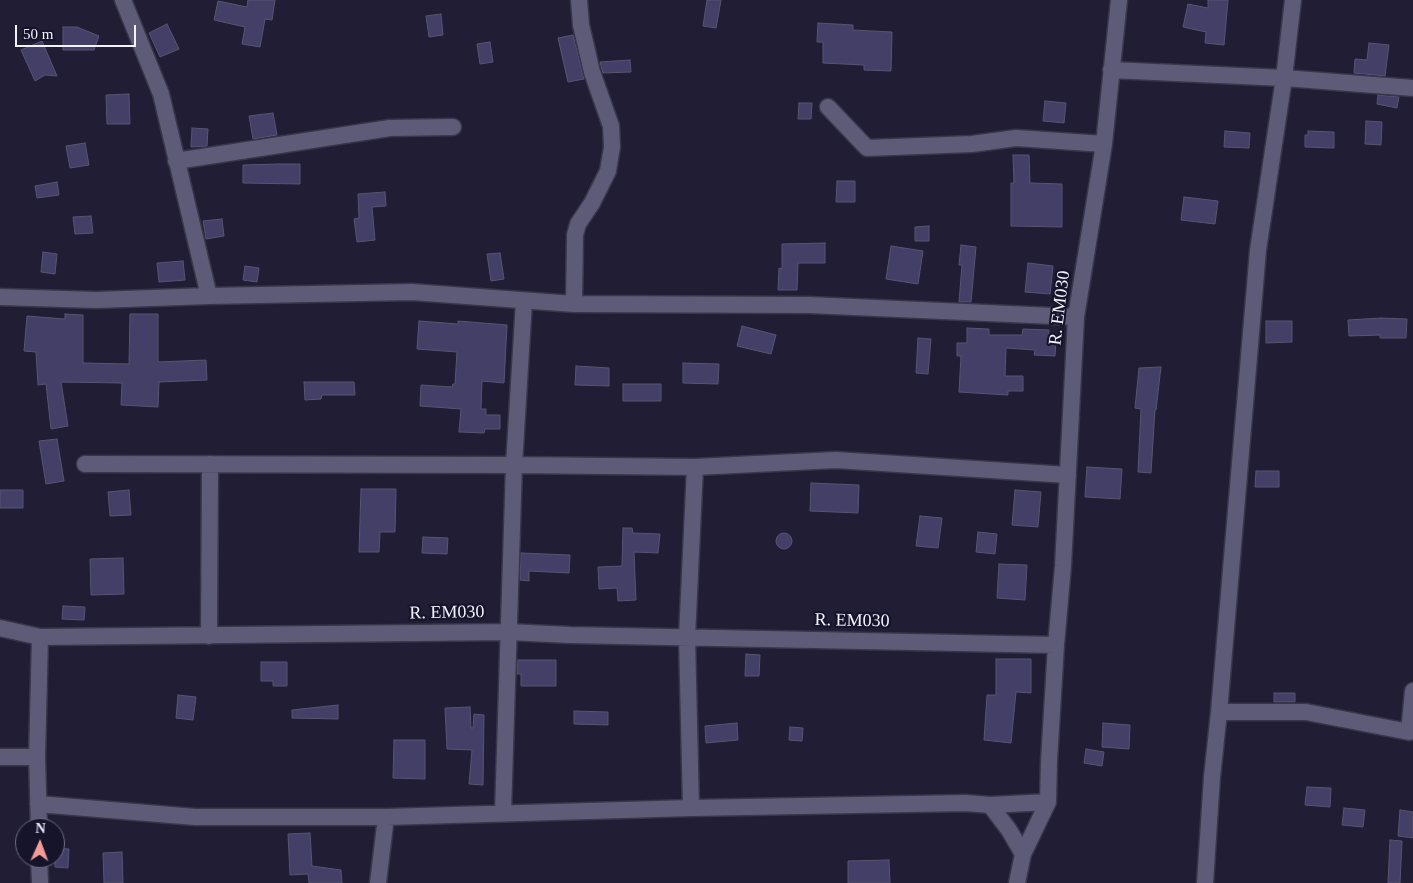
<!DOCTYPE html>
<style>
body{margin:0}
#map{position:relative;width:1413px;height:883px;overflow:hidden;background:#201d35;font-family:"Times New Roman",serif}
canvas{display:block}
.north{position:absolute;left:15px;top:818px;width:50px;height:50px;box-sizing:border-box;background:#16142b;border:1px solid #6e6c80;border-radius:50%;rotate:2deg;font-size:14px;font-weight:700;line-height:20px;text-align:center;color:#f2f1ff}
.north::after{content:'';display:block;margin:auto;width:18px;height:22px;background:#f59b97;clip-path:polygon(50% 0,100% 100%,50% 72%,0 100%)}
.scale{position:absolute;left:15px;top:25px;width:121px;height:22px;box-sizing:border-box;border:2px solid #f2f1ff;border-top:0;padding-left:6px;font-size:15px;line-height:18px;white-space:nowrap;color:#f2f1ff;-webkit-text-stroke:4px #16142b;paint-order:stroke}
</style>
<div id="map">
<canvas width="1413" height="883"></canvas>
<div class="north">N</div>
<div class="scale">50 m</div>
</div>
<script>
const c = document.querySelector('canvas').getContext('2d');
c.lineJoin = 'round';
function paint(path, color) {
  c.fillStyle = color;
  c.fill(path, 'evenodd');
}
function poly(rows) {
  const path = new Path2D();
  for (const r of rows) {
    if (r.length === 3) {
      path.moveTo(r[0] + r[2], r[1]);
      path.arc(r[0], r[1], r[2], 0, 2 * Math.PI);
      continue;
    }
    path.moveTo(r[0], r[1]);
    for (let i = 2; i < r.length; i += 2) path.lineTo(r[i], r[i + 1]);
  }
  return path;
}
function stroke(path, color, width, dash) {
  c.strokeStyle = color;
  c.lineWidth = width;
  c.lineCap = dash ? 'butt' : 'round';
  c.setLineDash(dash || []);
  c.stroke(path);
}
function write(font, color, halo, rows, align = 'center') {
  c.font = font + ' "Times New Roman",serif';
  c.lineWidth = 4.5;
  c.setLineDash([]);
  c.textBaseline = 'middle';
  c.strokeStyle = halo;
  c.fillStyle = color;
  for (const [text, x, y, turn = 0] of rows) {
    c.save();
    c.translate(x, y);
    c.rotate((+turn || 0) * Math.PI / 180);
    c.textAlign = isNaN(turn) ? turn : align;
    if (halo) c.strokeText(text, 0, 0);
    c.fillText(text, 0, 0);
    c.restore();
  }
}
const building = poly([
 [248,0,275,0,272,20,265,19,260,47,242,44,245,27,214,20,218,1,247,7,248,0],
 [707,0,721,0,716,28,703,26,707,0],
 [1208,0,1228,0,1224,45,1205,43,1206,32,1183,27,1188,4,1208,8,1208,0],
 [441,14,443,35,429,37,426,16,441,14],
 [818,23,853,25,853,30,892,32,891,71,864,70,864,65,823,63,823,42,817,42,818,23],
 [167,24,179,49,160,57,149,33,167,24],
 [63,27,77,27,99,36,94,50,63,50,63,27],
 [573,35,584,79,568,82,558,38,573,35],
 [42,41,57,76,45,75,35,81,21,50,42,41],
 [490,42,493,62,480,64,477,44,490,42],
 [1369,43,1389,45,1385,76,1354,73,1355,59,1367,60,1369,43],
 [630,60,631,72,603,73,600,62,630,60],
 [129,94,130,124,107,124,106,95,129,94],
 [1378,95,1399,97,1397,108,1377,104,1378,95],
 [1045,101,1066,103,1064,123,1043,121,1045,101],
 [799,103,812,103,811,119,798,119,799,103],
 [273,113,277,135,253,139,249,116,273,113],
 [1366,121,1382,122,1381,145,1365,144,1366,121],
 [192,128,208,129,207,146,191,147,192,128],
 [1225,131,1250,133,1249,148,1224,147,1225,131],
 [1308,131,1334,132,1334,148,1305,147,1305,135,1308,135,1308,131],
 [85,143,89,165,70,168,66,146,85,143],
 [1013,155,1029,155,1030,183,1062,184,1062,227,1011,226,1011,183,1014,183,1013,155],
 [279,164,300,164,300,184,243,183,243,165,279,164],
 [837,181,855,181,855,202,836,202,837,181],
 [57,182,59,195,37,198,35,186,57,182],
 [385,192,386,206,372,207,375,240,357,242,354,219,359,218,358,194,385,192],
 [1184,197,1218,201,1215,224,1181,220,1184,197],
 [91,216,93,233,75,234,73,217,91,216],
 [222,219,224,236,206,239,203,221,222,219],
 [929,226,929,241,915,241,915,227,929,226],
 [825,243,825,263,798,263,797,290,778,290,779,268,782,269,782,244,825,243],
 [961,245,976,247,971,302,959,302,962,265,959,265,961,245],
 [891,246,923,251,918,284,886,279,891,246],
 [43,252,57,254,55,274,41,272,43,252],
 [500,253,504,279,491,281,487,254,500,253],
 [183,261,185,280,159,282,157,263,183,261],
 [1028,263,1053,266,1050,294,1025,292,1028,263],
 [245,266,259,268,257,282,243,280,245,266],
 [65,314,83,315,83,363,129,364,130,314,158,314,158,362,206,360,207,380,159,382,158,407,121,405,122,383,61,382,68,426,51,429,46,384,38,385,36,352,24,351,27,316,65,319,65,314],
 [1381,318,1407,319,1406,338,1380,338,1380,335,1349,336,1348,320,1381,318],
 [419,321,458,324,458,321,507,325,504,383,482,381,481,409,486,409,486,415,500,415,500,429,485,429,484,433,459,432,461,409,420,406,421,385,452,387,453,384,455,384,457,352,417,349,419,321],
 [1266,321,1292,321,1292,342,1266,343,1266,321],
 [742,326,776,335,771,354,737,346,742,326],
 [967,328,989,329,989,335,1022,335,1023,329,1049,330,1048,341,1056,341,1055,356,1034,355,1035,350,1006,348,1005,376,1023,376,1023,391,1008,391,1008,395,959,392,961,356,957,356,957,343,967,343,967,328],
 [918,338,931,339,928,374,916,373,918,338],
 [683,363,719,364,718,384,683,383,683,363],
 [576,366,609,368,609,386,575,385,576,366],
 [1161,367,1156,410,1155,410,1151,473,1138,472,1141,409,1135,408,1139,368,1161,367],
 [304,382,354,382,355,395,322,395,321,399,305,400,304,382],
 [623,384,661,384,661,401,623,401,623,384],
 [57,439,64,481,46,484,39,441,57,439],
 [1087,467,1122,469,1120,499,1085,497,1087,467],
 [1256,471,1279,471,1279,487,1255,487,1256,471],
 [811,483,859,485,858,513,810,511,811,483],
 [361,489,396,489,395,532,380,532,379,552,359,552,361,489],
 [0,490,23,490,23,508,0,508,0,490],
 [129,490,131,515,110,516,108,492,129,490],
 [1015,490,1041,492,1038,527,1012,525,1015,490],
 [920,516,942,518,938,548,916,546,920,516],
 [623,528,632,528,633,533,660,534,658,553,634,552,636,600,618,601,617,588,599,589,598,567,622,566,623,528],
 [978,532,997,534,995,554,976,552,978,532],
 [784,541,8],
 [423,537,448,538,447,554,422,553,423,537],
 [521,553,570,555,569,573,529,571,529,581,520,580,521,553],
 [123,558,124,594,91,595,90,559,123,558],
 [999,564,1027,565,1025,600,997,598,999,564],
 [63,606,85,607,84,620,62,619,63,606],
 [746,654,760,655,759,676,745,676,746,654],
 [996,659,1031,659,1031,693,1016,692,1011,743,984,740,987,695,996,695,996,659],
 [518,660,556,660,556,686,521,686,521,674,517,674,518,660],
 [261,662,287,662,287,686,273,686,273,681,261,681,261,662],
 [1274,693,1295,693,1295,702,1274,702,1274,693],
 [178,695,196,697,193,720,176,718,178,695],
 [338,705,338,719,292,718,292,710,338,705],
 [470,707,471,728,473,728,474,714,484,715,483,785,469,784,472,750,447,749,445,708,470,707],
 [574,711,608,712,608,725,574,724,574,711],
 [737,723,738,740,706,743,705,726,737,723],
 [1103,723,1130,725,1129,749,1102,747,1103,723],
 [790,727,803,728,802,741,789,740,790,727],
 [394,740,425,740,425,779,393,778,394,740],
 [1086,749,1104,752,1102,766,1084,763,1086,749],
 [1307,787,1331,788,1330,807,1305,805,1307,787],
 [1344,808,1365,810,1363,827,1342,825,1344,808],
 [1400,810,1413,812,1413,838,1398,836,1400,810],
 [310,833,312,866,341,870,342,883,309,883,308,874,290,875,288,834,310,833],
 [1390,840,1402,841,1400,883,1388,883,1390,840],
 [55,848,69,849,68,868,55,867,55,848],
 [122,852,123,883,104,883,103,853,122,852],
 [889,860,890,883,848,883,848,861,889,860]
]);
paint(building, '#433f67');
stroke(building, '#575571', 1);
const street = poly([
 [123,0,161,94,209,296],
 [1111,70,1284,78,1413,88],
 [828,107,867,148,972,144,1016,138,1104,144],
 [176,161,390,128,453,127],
 [0,297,96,300,209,296,412,292,574,304,809,305,1076,317],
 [574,304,575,235,578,224,592,203,608,171,612,147,611,126,592,72,581,25,579,0],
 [85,464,514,465,695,467,836,460,1068,475],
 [0,628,40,637,509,632,570,635,1056,645,1063,566,1076,317,1104,144,1119,0],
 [209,636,210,464],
 [1219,712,1306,712,1409,732,1413,691],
 [0,757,37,757],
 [38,804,195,817,386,817,691,808,966,803,990,805,1048,802],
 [990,805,1009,830,1023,854],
 [691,808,687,637,695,467],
 [503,812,514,465,524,301],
 [39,828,37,757,40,637],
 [39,858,40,883],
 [378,883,386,817],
 [1017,883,1023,854,1048,802,1049,761,1056,645],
 [1205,883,1212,777,1219,712,1258,250,1284,78,1293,0]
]);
stroke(street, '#383649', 19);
stroke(street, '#5d5b77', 16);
write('18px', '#f2f1ff', '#16142b', [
 ["R. EM030",1060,308,-83],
 ["R. EM030",447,613,-1],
 ["R. EM030",852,621,1]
]);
</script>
